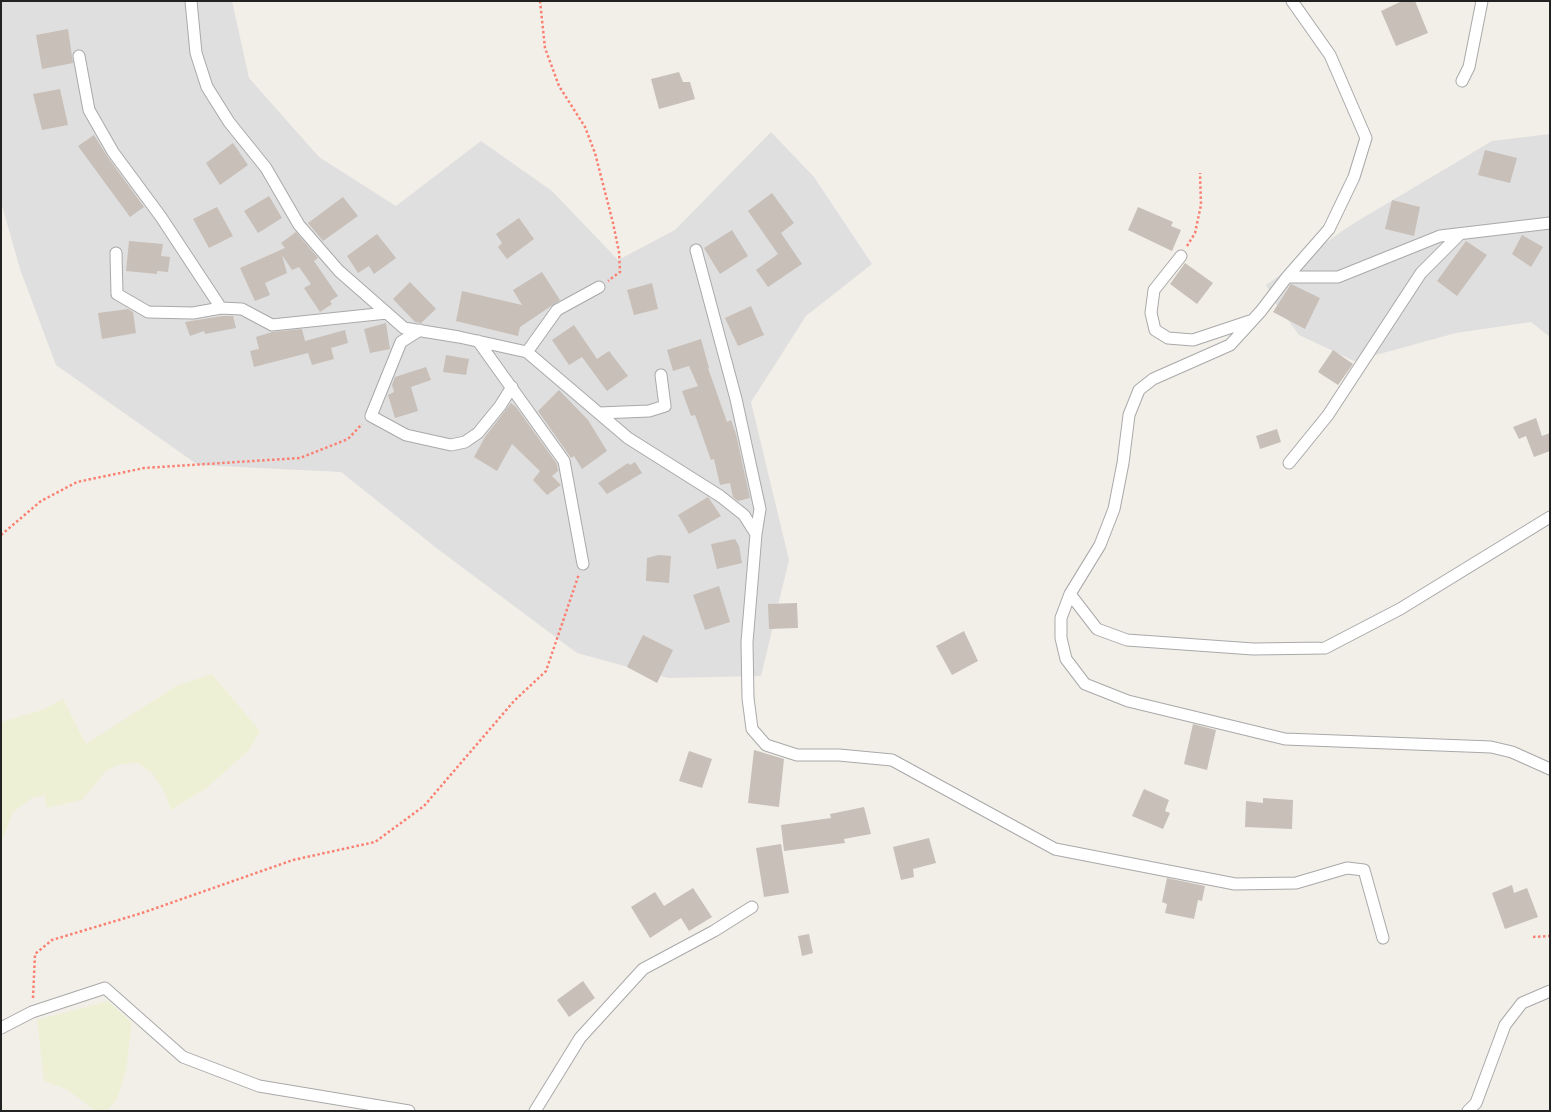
<!DOCTYPE html>
<style>
body{margin:0}
#map{position:relative;width:1551px;height:1112px;overflow:hidden;background:#f2efe9;font-family:Roboto,sans-serif}
canvas{display:block}
.frame{position:absolute;inset:0;border:2px solid #222;pointer-events:none}
</style>
<div id="map">
<canvas width="1551" height="1112"></canvas>
<div class="frame"></div>
</div>
<script>
const c = document.querySelector('canvas').getContext('2d');
c.lineJoin = 'round';
function paint(path, color) {
  c.fillStyle = color;
  c.fill(path, 'evenodd');
}
function poly(rows) {
  const path = new Path2D();
  for (const r of rows) {
    path.moveTo(r[0], r[1]);
    for (let i = 2; i < r.length; i += 2) path.lineTo(r[i], r[i + 1]);
  }
  return path;
}
function stroke(path, color, width, dash) {
  c.strokeStyle = color;
  c.lineWidth = width;
  c.lineCap = dash ? 'butt' : 'round';
  c.setLineDash(dash || []);
  c.stroke(path);
}
paint(poly([
 [1,1,232,1,249,78,319,157,396,206,481,141,552,191,618,260,675,230,771,132,814,177,872,264,806,316,751,402,789,560,761,676,668,678,577,653,439,550,341,472,198,465,56,365,20,269,1,202],
 [1550,134,1550,337,1531,322,1456,333,1354,361,1299,335,1276,304,1266,285,1351,225,1492,141]
]), '#e0dfdf');
paint(poly([
 [212,674,260,731,249,750,208,787,171,810,164,791,152,773,137,763,121,764,107,770,82,800,47,808,44,795,32,798,13,812,1,843,1,722,42,710,63,699,86,744,176,686],
 [108,1001,132,1023,126,1071,117,1099,107,1111,96,1111,66,1089,44,1081,37,1020]
]), '#eef0d5');
paint(poly([
 [1402,1,1415,1,1428,33,1396,46,1381,11],
 [68,29,73,63,42,69,36,35],
 [679,72,683,82,690,82,695,99,659,109,651,79],
 [60,89,68,125,42,130,33,94],
 [94,135,107,156,144,207,130,217,78,146],
 [233,143,248,165,220,185,206,163],
 [1485,150,1517,158,1510,183,1478,175],
 [772,193,794,223,781,233,802,264,768,287,756,270,778,254,748,211],
 [269,196,282,218,258,233,244,211],
 [343,197,358,216,323,241,308,223],
 [1392,200,1420,207,1414,236,1385,229],
 [217,207,233,236,209,248,193,219],
 [1138,207,1173,222,1171,226,1181,230,1172,251,1128,230],
 [519,218,534,239,507,259,498,247,502,243,496,234],
 [732,230,748,256,720,274,704,248],
 [296,232,318,258,314,261,338,296,330,301,332,304,320,312,304,288,311,284,299,267,292,270,282,255,287,273,265,283,270,295,255,301,240,268,285,248,281,243],
 [377,234,396,258,374,274,369,266,358,273,347,256],
 [1522,235,1543,247,1531,267,1512,254],
 [129,241,163,244,161,256,170,257,168,272,157,271,157,274,126,271],
 [1466,241,1487,255,1457,296,1437,281],
 [1185,263,1213,283,1197,304,1170,284],
 [542,272,560,300,520,327,518,336,456,321,462,291,522,305,513,290],
 [410,282,436,309,421,323,415,322,393,299],
 [652,283,658,309,634,315,627,290],
 [1291,284,1320,298,1305,329,1273,312],
 [751,306,764,335,738,346,725,318],
 [128,309,133,312,136,333,102,339,98,313],
 [222,316,233,316,236,328,205,334,204,331,190,336,185,322],
 [386,323,390,349,370,353,364,329],
 [574,325,597,359,609,351,628,376,607,391,582,357,569,365,552,340],
 [302,329,305,341,345,330,348,343,331,348,334,359,312,365,308,353,254,367,250,351,259,349,256,337,272,332],
 [701,339,709,368,708,368,727,422,731,420,736,434,750,498,738,501,733,497,730,483,720,485,714,459,711,460,695,415,691,416,682,391,698,386,689,366,673,371,667,350],
 [1333,350,1353,364,1338,385,1318,372],
 [446,355,469,359,466,375,443,372],
 [426,367,431,380,411,387,418,411,395,418,388,395,394,392,392,385,395,377],
 [559,390,588,420,607,451,582,469,574,456,571,458,538,411],
 [511,403,516,407,557,464,558,471,552,476,561,485,547,495,533,480,540,471,512,444,497,471,474,457,485,437],
 [1536,418,1542,436,1550,433,1550,451,1534,457,1526,436,1519,439,1513,427],
 [1277,429,1281,442,1260,449,1256,436],
 [635,462,642,473,607,494,598,483,628,463,630,465],
 [708,497,721,516,689,534,678,515],
 [735,539,739,546,742,563,717,569,711,544],
 [658,555,671,556,669,583,646,581,647,558],
 [719,586,730,622,705,630,693,595],
 [797,603,798,628,769,629,768,604],
 [964,631,978,661,952,675,936,646],
 [643,635,673,650,657,683,627,667],
 [1193,724,1216,730,1207,770,1184,764],
 [754,750,784,759,779,807,748,803],
 [689,751,712,759,702,788,679,781],
 [1144,789,1169,800,1165,811,1170,813,1163,829,1132,816],
 [1263,798,1293,800,1292,829,1245,827,1246,801,1263,803],
 [864,807,871,834,844,839,845,843,784,851,781,825,831,818,830,814],
 [929,838,936,863,913,869,914,877,901,880,893,847],
 [781,844,789,893,764,897,756,848],
 [1167,878,1205,886,1202,901,1198,900,1194,919,1165,913,1167,904,1162,902],
 [1512,885,1514,893,1527,888,1538,917,1505,929,1492,893],
 [693,888,712,917,689,931,681,918,650,938,631,907,655,892,664,906],
 [809,934,813,953,802,956,798,936],
 [583,981,595,998,569,1017,557,1000]
]), '#c7bfb8');
const street = poly([
 [191,1,196,53,207,87,229,122,266,168,299,225,339,271,404,328,459,337,527,352,628,438,720,496,744,515,756,534],
 [79,56,89,110,113,152,161,217,221,308],
 [1462,81,1469,67,1482,1],
 [1550,223,1440,236,1338,277,1287,277,1261,311,1230,345,1153,379,1139,390,1129,415,1123,463,1114,509,1100,545,1070,594,1061,618,1061,638,1066,659,1085,684,1128,701,1285,739,1491,747,1512,752,1550,769],
 [696,250,736,399,760,509,756,534,747,642,748,698,752,729,766,745,797,755,839,755,892,760,1055,849,1235,884,1296,883,1347,868,1364,870,1383,938],
 [116,253,117,294,148,312,193,313,221,308,242,309,272,325,387,313],
 [1181,256,1154,290,1151,313,1155,330,1168,338,1193,340,1250,321],
 [1287,277,1329,229,1354,177,1366,138,1330,55,1292,1],
 [420,330,401,342,371,416,406,435,451,445,465,442,478,433,500,406,512,387],
 [478,341,564,461,583,564],
 [527,352,557,310,599,287],
 [599,413,649,411,665,406,661,375],
 [1289,463,1328,415,1421,273,1459,235],
 [1070,594,1097,629,1127,640,1253,649,1325,648,1400,609,1550,517],
 [1,1028,32,1012,105,988,183,1057,259,1086,409,1111],
 [535,1111,580,1038,643,969,714,931,752,907],
 [1468,1111,1476,1103,1505,1025,1522,1003,1550,991]
]);
stroke(street, '#a9a9a9', 13);
stroke(poly([
 [540,1,545,48,559,86,585,127,595,153,613,223,619,252,620,272,608,281],
 [1187,246,1195,233,1201,205,1200,173],
 [1,535,41,501,77,482,144,468,300,458,348,439,362,424],
 [1533,937,1550,936],
 [33,998,35,954,52,940,142,913,293,860,375,842,424,806,514,701,546,671,579,574]
]), '#fa8072', 2.5, [2.5, 2.5]);
stroke(street, '#fff', 11);
</script>
